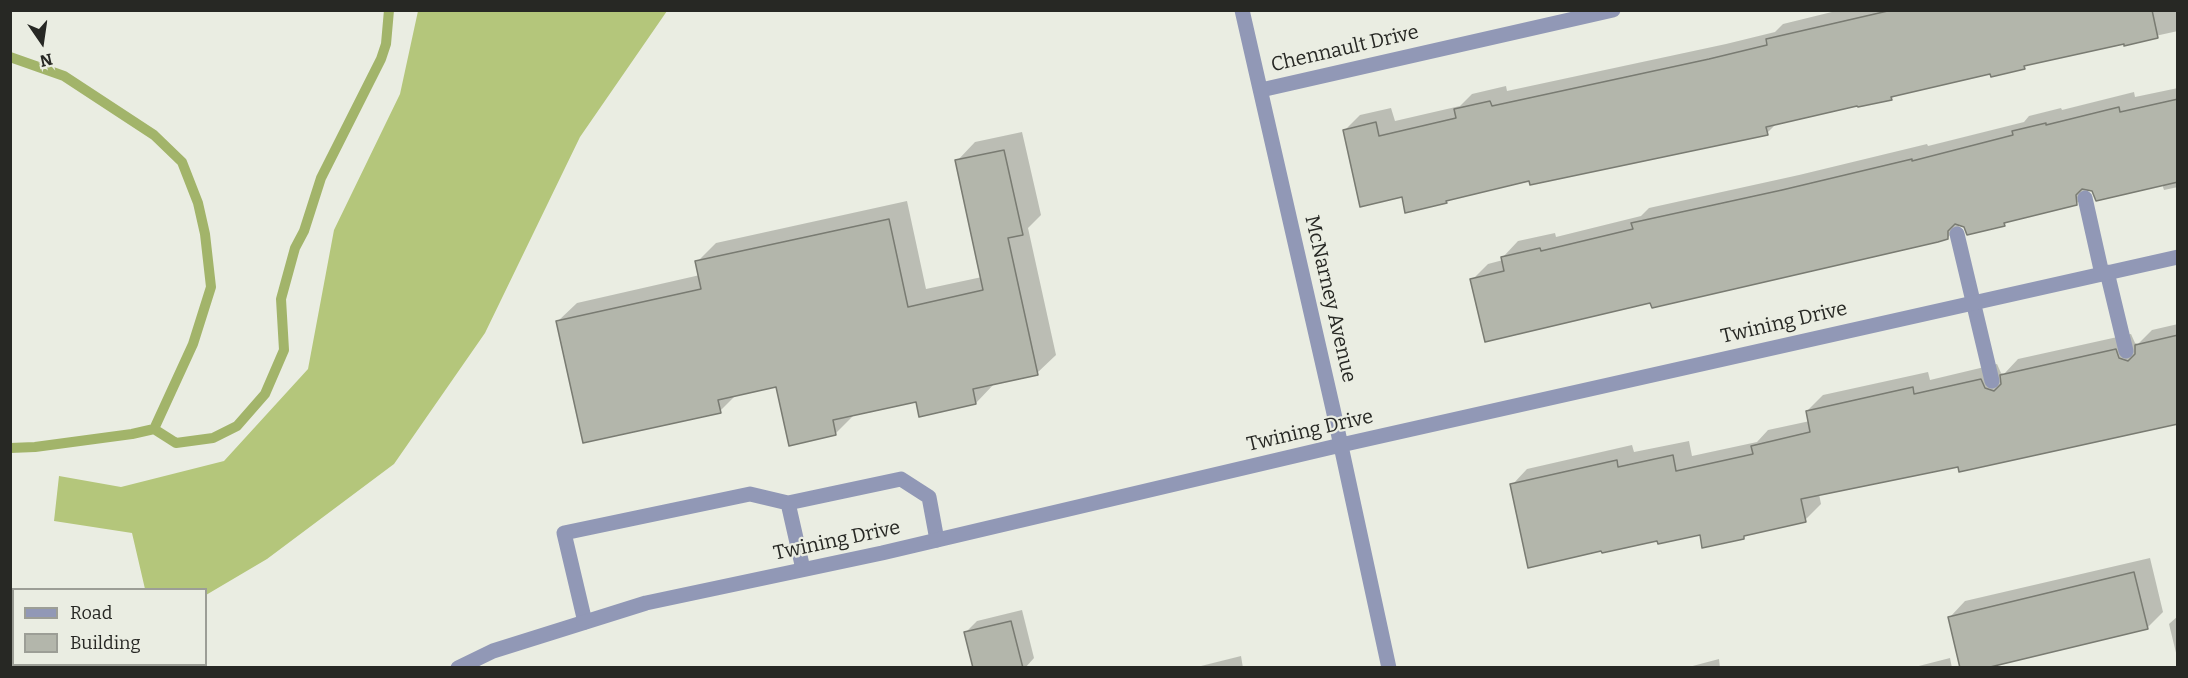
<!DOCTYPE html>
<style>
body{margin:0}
#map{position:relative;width:2188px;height:678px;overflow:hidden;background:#eaede2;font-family:Bitter,serif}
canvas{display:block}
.frame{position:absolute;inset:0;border:12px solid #272824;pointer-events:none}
.legend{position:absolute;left:12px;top:588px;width:195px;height:78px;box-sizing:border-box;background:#eaede2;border:2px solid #9c9e96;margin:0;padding:8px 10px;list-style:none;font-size:18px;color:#272824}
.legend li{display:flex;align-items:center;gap:12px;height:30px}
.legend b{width:30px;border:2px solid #9c9e96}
.north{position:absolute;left:12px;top:12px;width:60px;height:60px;-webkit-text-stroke:4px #eaede2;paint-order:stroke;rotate:167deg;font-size:16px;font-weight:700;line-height:24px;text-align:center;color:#272824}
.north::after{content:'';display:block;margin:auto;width:21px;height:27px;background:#272824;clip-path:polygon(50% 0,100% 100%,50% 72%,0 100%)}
</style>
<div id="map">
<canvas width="2188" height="678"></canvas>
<div class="frame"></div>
<ul class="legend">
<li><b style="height:8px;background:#9198b6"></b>Road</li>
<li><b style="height:16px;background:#b3b6ab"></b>Building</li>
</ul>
<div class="north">N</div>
</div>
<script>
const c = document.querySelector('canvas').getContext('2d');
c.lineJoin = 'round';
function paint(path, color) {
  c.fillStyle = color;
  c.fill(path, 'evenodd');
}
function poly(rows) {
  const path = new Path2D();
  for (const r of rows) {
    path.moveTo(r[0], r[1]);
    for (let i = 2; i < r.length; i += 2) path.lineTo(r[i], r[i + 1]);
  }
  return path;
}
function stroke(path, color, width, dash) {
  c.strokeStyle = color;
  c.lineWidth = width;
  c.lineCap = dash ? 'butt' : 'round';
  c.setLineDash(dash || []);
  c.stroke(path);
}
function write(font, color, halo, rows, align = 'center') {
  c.font = font + ' Bitter,serif';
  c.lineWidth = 4.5;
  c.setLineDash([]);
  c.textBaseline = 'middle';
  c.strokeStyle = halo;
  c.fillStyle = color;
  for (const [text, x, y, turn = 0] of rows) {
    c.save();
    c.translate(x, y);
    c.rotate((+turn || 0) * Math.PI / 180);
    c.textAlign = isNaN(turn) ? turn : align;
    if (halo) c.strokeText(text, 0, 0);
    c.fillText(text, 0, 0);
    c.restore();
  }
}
paint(poly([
 [418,11,667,11,580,137,485,333,394,464,267,559,206,595,206,590,145,589,132,533,54,521,59,476,121,487,224,461,308,369,334,230,400,94]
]), '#b4c67b');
paint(poly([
 [1840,10,2178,10,2178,31,2027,64,2024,67,1991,73,1895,95,1891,99,1777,123,1767,133,1530,180,1450,198,1446,202,1403,196,1344,131,1360,115,1391,108,1395,121,1460,106,1472,94,1506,86,1507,91,1726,44,1775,32,1783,24],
 [2178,88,2178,187,2164,190,2162,184,2090,189,2076,204,2008,221,2004,225,1961,225,1947,238,1651,301,1472,280,1488,264,1503,260,1503,257,1518,241,1555,233,1556,237,1641,216,1649,208,1799,175,1927,144,1928,146,2024,122,2029,116,2061,108,2062,110,2134,92,2135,97],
 [1022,132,1041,215,1028,228,1056,355,1037,373,994,384,976,403,917,400,854,415,835,434,777,385,737,394,720,411,558,321,577,303,700,275,697,262,716,243,907,201,926,289,982,277,957,161,975,142],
 [2178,324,2178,423,1819,494,1821,504,1805,520,1747,534,1743,537,1701,533,1659,539,1529,566,1512,485,1527,469,1632,445,1634,452,1689,441,1692,456,1757,442,1768,430,1810,421,1807,411,1823,395,1928,372,1930,380,1997,364,2001,373,2004,374,2018,359,2131,334,2135,343,2138,344,2152,330],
 [2150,558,2163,612,2147,628,1950,617,1965,601],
 [1022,610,1034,658,1025,668,974,668,965,633,977,621],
 [2178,616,2178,661,2169,624],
 [1241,656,1243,668,1193,668],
 [1950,658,1952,668,1911,668],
 [1719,659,1720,668,1685,668]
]), '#0003');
stroke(poly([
 [10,57,64,76,154,135,182,162,198,203,205,234,211,287,193,344,154,429],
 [154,429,176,443,213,438,237,426,265,394,284,350,281,299,295,248,304,231,321,178,381,59,386,44,389,10],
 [10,448,35,447,132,434,154,429]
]), '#a2b46a', 10);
const building = poly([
 [1892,10,2152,10,2158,38,2124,46,2124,44,2024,66,2025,69,1991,77,1990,74,1891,97,1892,100,1858,107,1857,106,1766,127,1768,135,1530,185,1529,181,1446,201,1447,203,1405,213,1402,197,1360,207,1343,130,1376,122,1379,136,1456,118,1454,109,1490,101,1492,106,1709,59,1767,45,1766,39,1892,10],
 [2178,99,2178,182,2096,201,2092,191,2082,189,2076,195,2077,205,2004,223,2005,226,1967,235,1964,227,1955,224,1948,231,1948,239,1938,242,1652,308,1650,303,1485,342,1470,279,1504,271,1501,257,1540,248,1541,251,1633,229,1631,223,1782,190,1912,159,1912,161,2013,135,2012,131,2046,123,2046,125,2119,107,2120,112,2178,99],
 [1004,150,1023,235,1008,238,1038,375,973,389,976,404,919,417,916,402,833,420,836,435,789,446,776,387,718,400,721,413,583,443,556,321,701,289,695,261,889,219,908,307,983,290,955,160,1004,150],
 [2178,335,2178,424,1959,472,1958,467,1801,499,1806,522,1744,536,1744,539,1702,548,1700,535,1658,544,1657,541,1602,553,1601,551,1528,568,1510,484,1617,460,1618,467,1673,455,1676,471,1753,454,1751,446,1810,432,1806,411,1913,387,1914,394,1981,379,1985,388,1994,391,2001,384,2000,375,2116,349,2119,358,2128,361,2135,354,2135,345,2178,335],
 [2134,572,2148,629,1986,668,1960,668,1948,617,2134,572],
 [1011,621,1023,668,973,668,964,632,1011,621]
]);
paint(building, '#b3b6ab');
stroke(building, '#797b72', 1.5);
stroke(poly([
 [2085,198,2102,274],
 [1957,234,1992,381],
 [2107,272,2126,351],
 [803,569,788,503,901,479,929,497,937,540],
 [585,622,564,533,750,494,788,503]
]), '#9198b6', 15);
stroke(poly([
 [1242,10,1333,409,1389,668],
 [1261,90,1613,10],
 [458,668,493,651,646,603,882,553,1341,445,2178,257]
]), '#9198b6', 15);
write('20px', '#272824', '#eaede2', [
 ["Chennault Drive",1345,49,-13],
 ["McNarney Avenue",1330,299,77],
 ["Twining Drive",1784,323,-13],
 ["Twining Drive",1310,431,-13],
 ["Twining Drive",837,541,-12]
]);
</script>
